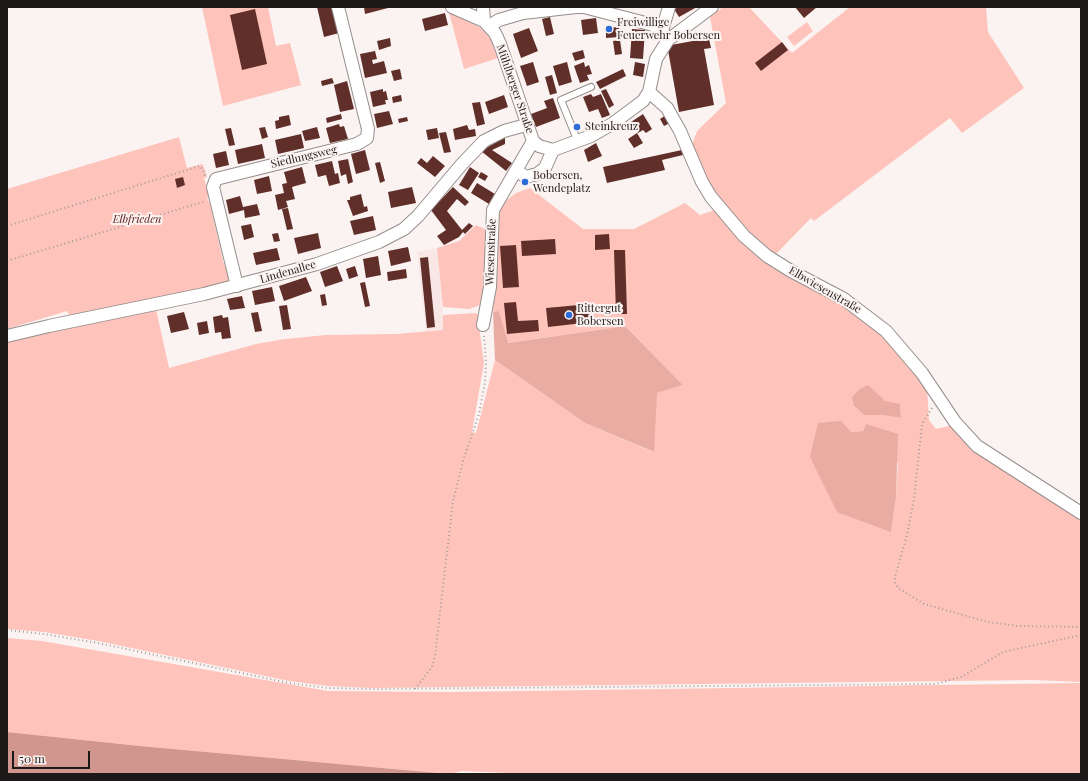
<!DOCTYPE html>
<meta charset="utf-8">
<style>
body{margin:0}
#map{position:relative;width:1088px;height:781px;overflow:hidden;background:#fbf3f2;font-family:"Playfair Display",serif}
canvas{display:block}
.frame{position:absolute;inset:0;border:8px solid #1c1918;pointer-events:none}
.scale{position:absolute;left:12px;top:751px;width:78px;height:18px;box-sizing:border-box;border:2px solid #1c1918;border-top:0;padding-left:5px;font-size:12px;line-height:14px;white-space:nowrap;color:#1c1918;-webkit-text-stroke:3px #fbf3f2;paint-order:stroke}
</style>
<div id="map">
<canvas width="1088" height="781"></canvas>
<div class="frame"></div>
<div class="scale">50 m</div>
</div>
<script>
const c = document.querySelector('canvas').getContext('2d');
c.lineJoin = 'round';
function paint(path, color) {
  c.fillStyle = color;
  c.fill(path, 'evenodd');
}
function poly(rows) {
  const path = new Path2D();
  for (const r of rows) {
    path.moveTo(r[0], r[1]);
    for (let i = 2; i < r.length; i += 2) path.lineTo(r[i], r[i + 1]);
  }
  return path;
}
function stroke(path, color, width, dash) {
  c.strokeStyle = color;
  c.lineWidth = width;
  c.lineCap = dash ? 'butt' : 'round';
  c.setLineDash(dash || []);
  c.stroke(path);
}
function write(font, color, halo, rows, align = 'center') {
  c.font = font + ' "Playfair Display",serif';
  c.lineWidth = 4;
  c.setLineDash([]);
  c.textBaseline = 'middle';
  c.strokeStyle = halo;
  c.fillStyle = color;
  for (const [text, x, y, turn = 0] of rows) {
    c.save();
    c.translate(x, y);
    c.rotate((+turn || 0) * Math.PI / 180);
    c.textAlign = isNaN(turn) ? turn : align;
    if (halo) c.strokeText(text, 0, 0);
    c.fillText(text, 0, 0);
    c.restore();
  }
}
paint(poly([
 [437,248,443,307,443,330,426,331,417,252]
]), '#f9e7e5');
paint(poly([
 [202,7,268,7,276,46,290,43,301,85,223,106],
 [723,7,749,7,792,53,850,7,986,7,988,32,1024,88,962,133,950,118,814,221,811,218,776,254,744,231,715,194,691,148,697,131,726,103,710,17],
 [449,12,479,27,485,32,491,40,498,58,464,69],
 [807,22,813,31,794,46,787,37],
 [179,137,187,168,202,164,204,167,207,177,204,178,209,196,207,198,210,204,224,265,228,265,231,279,229,282,71,318,67,311,7,329,7,189],
 [530,188,583,229,634,229,685,203,700,215,718,209,740,237,883,332,927,389,929,420,936,429,953,425,1081,516,1081,682,1032,680,372,688,328,686,289,681,98,641,44,632,7,629,7,342,156,309,169,368,256,344,285,339,326,335,396,334,443,330,443,315,476,313,480,316,479,326,484,363,472,432,476,433,495,360,585,423,653,452,656,393,683,385,625,326,507,343,499,311,493,312,499,234,497,216,503,203,516,193],
 [900,404,901,418,882,415,864,415,854,406],
 [866,424,898,463,896,497,891,532,851,432,863,431],
 [476,225,489,231,489,260,482,303,478,306,469,309,443,307,437,248,459,241],
 [7,638,42,641,328,691,452,692,1081,683,1081,774,531,774,462,771,449,774,140,746,7,732]
]), '#fec3bb');
paint(poly([
 [499,311,508,343,625,326,683,385,657,393,654,452,585,423,495,360,493,312],
 [868,385,885,401,900,404,901,418,882,415,864,415,854,406,852,397,860,389],
 [841,421,851,432,863,431,866,424,898,434,896,497,891,532,837,512,810,457,818,423]
]), '#e9aca3');
paint(poly([
 [7,732,140,746,449,774,7,774]
]), '#d1968d');
paint(poly([
 [317,7,332,7,339,33,324,37],
 [364,7,387,7,388,8,365,14],
 [677,7,697,7,679,17,674,9],
 [795,7,817,7,804,18],
 [255,9,267,64,242,70,230,15],
 [445,13,448,25,425,31,422,19],
 [550,17,554,34,546,36,542,19],
 [596,18,598,33,583,35,581,20],
 [619,27,620,37,606,38,606,28],
 [529,28,538,51,521,58,513,34],
 [632,29,645,30,643,59,630,58],
 [390,38,391,46,379,50,377,41],
 [709,38,711,48,704,49,714,105,679,112,668,50,671,45],
 [620,40,622,54,615,55,613,41],
 [782,42,788,50,761,71,755,63],
 [583,50,585,58,575,61,572,53],
 [375,51,377,59,372,60,373,64,384,61,387,73,365,78,360,54],
 [533,62,539,82,527,86,520,66],
 [567,62,572,82,559,86,553,66],
 [584,62,585,67,589,65,592,74,587,75,589,80,580,83,574,66],
 [635,62,645,64,643,77,633,75],
 [400,69,402,79,394,81,391,71],
 [623,69,626,76,600,89,596,82],
 [552,75,557,93,550,95,545,77],
 [332,78,334,83,322,86,321,81],
 [347,81,354,109,340,112,334,85],
 [383,89,383,92,386,91,388,100,385,100,386,104,373,107,370,92],
 [606,89,614,105,609,108,601,91],
 [591,94,593,97,601,94,610,115,602,118,598,109,589,112,583,97],
 [401,95,402,101,393,103,392,97],
 [504,95,508,107,489,114,485,102],
 [553,98,560,118,536,127,531,114,547,108,544,101],
 [480,102,485,124,477,126,472,103],
 [389,111,393,124,377,128,374,114],
 [341,114,342,119,327,123,326,118],
 [643,114,652,129,646,133,643,130,638,133,631,122],
 [289,115,291,125,276,129,275,121,279,120,279,117],
 [666,115,670,123,664,126,660,119],
 [407,117,408,121,399,123,398,119],
 [339,124,340,127,344,126,348,139,330,143,326,128],
 [467,125,469,130,475,129,476,136,455,140,453,129],
 [265,127,268,137,262,139,259,128],
 [317,127,320,138,305,141,302,131],
 [231,128,235,145,229,146,225,129],
 [437,128,439,138,428,140,426,130],
 [446,132,451,152,444,153,439,133],
 [637,133,643,143,634,148,628,139],
 [301,134,304,148,278,154,275,140],
 [505,137,505,144,492,150,512,163,506,171,481,151],
 [596,143,602,156,588,162,584,150],
 [262,144,265,158,238,164,235,150],
 [365,150,370,170,356,174,351,154],
 [682,150,683,155,662,160,665,170,607,183,603,167],
 [226,151,229,165,216,168,213,154],
 [433,156,445,166,435,177,417,163,421,158,427,163],
 [348,159,353,182,348,184,346,174,341,176,338,161],
 [332,161,335,174,338,173,340,183,329,186,326,175,318,177,315,165],
 [380,162,385,181,380,183,375,163],
 [302,167,306,183,292,187,295,199,286,201,288,207,278,210,275,195,284,193,282,184,287,183,284,172],
 [470,167,479,173,468,190,459,185],
 [481,172,488,176,485,181,478,177],
 [269,176,272,191,257,194,254,180],
 [183,177,185,185,177,188,175,179],
 [477,183,495,194,489,204,471,193],
 [412,187,416,203,391,208,388,192],
 [453,187,469,202,465,206,457,199,447,211,462,230,469,223,473,226,465,234,463,232,459,237,444,245,437,236,446,230,431,210],
 [361,194,364,207,367,206,368,211,353,216,347,200,350,200,350,197],
 [240,196,243,207,257,204,260,215,245,218,244,210,229,214,226,200],
 [288,208,293,229,287,230,282,209],
 [373,216,376,230,354,235,350,221],
 [251,224,254,237,244,240,241,226],
 [278,233,280,241,274,242,272,234],
 [318,233,321,248,298,254,294,238],
 [609,234,610,249,595,250,595,235],
 [555,239,556,254,522,256,521,241],
 [516,245,519,287,503,288,500,246],
 [408,247,411,261,391,266,388,251],
 [277,248,280,260,256,265,253,253],
 [614,250,625,250,627,314,616,314],
 [378,256,381,275,366,278,363,259],
 [428,257,435,327,427,328,420,258],
 [337,266,343,281,325,287,320,272],
 [355,266,358,276,349,279,346,269],
 [406,269,407,278,388,281,387,272],
 [306,277,312,291,284,301,279,286],
 [365,282,370,306,365,307,360,283],
 [272,287,275,301,255,305,252,291],
 [325,294,327,305,322,306,320,295],
 [242,296,245,308,230,310,227,299],
 [516,302,518,321,538,320,539,331,507,334,504,303],
 [590,304,592,322,548,327,546,308],
 [287,305,291,329,283,330,279,306],
 [184,312,189,329,171,333,167,316],
 [258,312,262,331,255,332,251,313],
 [222,315,223,318,228,317,231,338,222,339,221,332,215,333,213,317],
 [207,321,209,333,199,335,197,323]
]), '#612f29');
const lane = poly([
 [578,142,561,100,591,87]
]);
const street = poly([
 [452,7,484,21,495,33,500,44,533,141,539,146,553,150,591,136,612,124,643,101,649,92,656,59,668,40,712,7],
 [483,7,484,21],
 [576,7,584,7,653,25,662,31,668,40],
 [489,26,499,20,523,13,576,7],
 [662,31,669,7],
 [649,92,667,108,680,131,702,182,711,197,744,236,767,256,791,271,844,299,886,331,922,373,955,422,977,446,1081,513],
 [517,171,526,177,537,174,545,168,553,150],
 [237,286,213,187,216,179,357,144,367,138,368,129,338,7],
 [483,325,490,287,493,210,533,141],
 [7,336,49,326,204,294,317,264,379,242,404,229,418,216,462,164,484,141,504,131,526,125]
]);
stroke(lane, '#958e8c', 8);
stroke(street, '#958e8c', 14);
stroke(poly([
 [7,226,200,166,203,170,205,176],
 [7,261,206,201],
 [932,408,922,424,914,499,907,535,895,577,895,583,898,588,924,604,988,622,1018,626,1081,627],
 [7,630,44,634,98,643,289,683,328,688,372,689,936,684,961,677,1003,652,1081,635],
 [415,689,432,667,435,656,453,501,463,461,479,414,485,382,486,363,484,336]
]), '#a29c9b', 2, [1, 3]);
stroke(lane, '#fff', 6);
stroke(street, '#fff', 12);
for (const [x, y, r, color] of [
 [609,29,4,"#2c6bd8"],
 [577,127,4,"#2c6bd8"],
 [525,182,4,"#2c6bd8"],
 [569,315,4,"#2c6bd8"]
]) {
  const dot = new Path2D();
  dot.arc(x, y, r, 0, 2 * Math.PI);
  c.fillStyle = color;
  c.fill(dot);
  stroke(dot, '#fbf3f2', 1.5);
}
write('11px', '#1c1918', '#fbf3f2', [
 ["Freiwillige",617,23],
 ["Feuerwehr Bobersen",617,36],
 ["Steinkreuz",585,127],
 ["Bobersen,",533,176],
 ["Wendeplatz",533,189],
 ["Rittergut",577,309],
 ["Bobersen",577,322]
], 'left');
write('11px', '#1c1918', '#fbf3f2', [
 ["Mühlberger Straße",515,89,71],
 ["Siedlungsweg",304,157,-13],
 ["Wiesenstraße",491,252,-88],
 ["Lindenallee",288,272,-16],
 ["Elbwiesenstraße",825,290,30]
]);
write('italic 11px', '#5f1813', '#fbf3f2', [
 ["Elbfrieden",137,220]
]);
</script>
